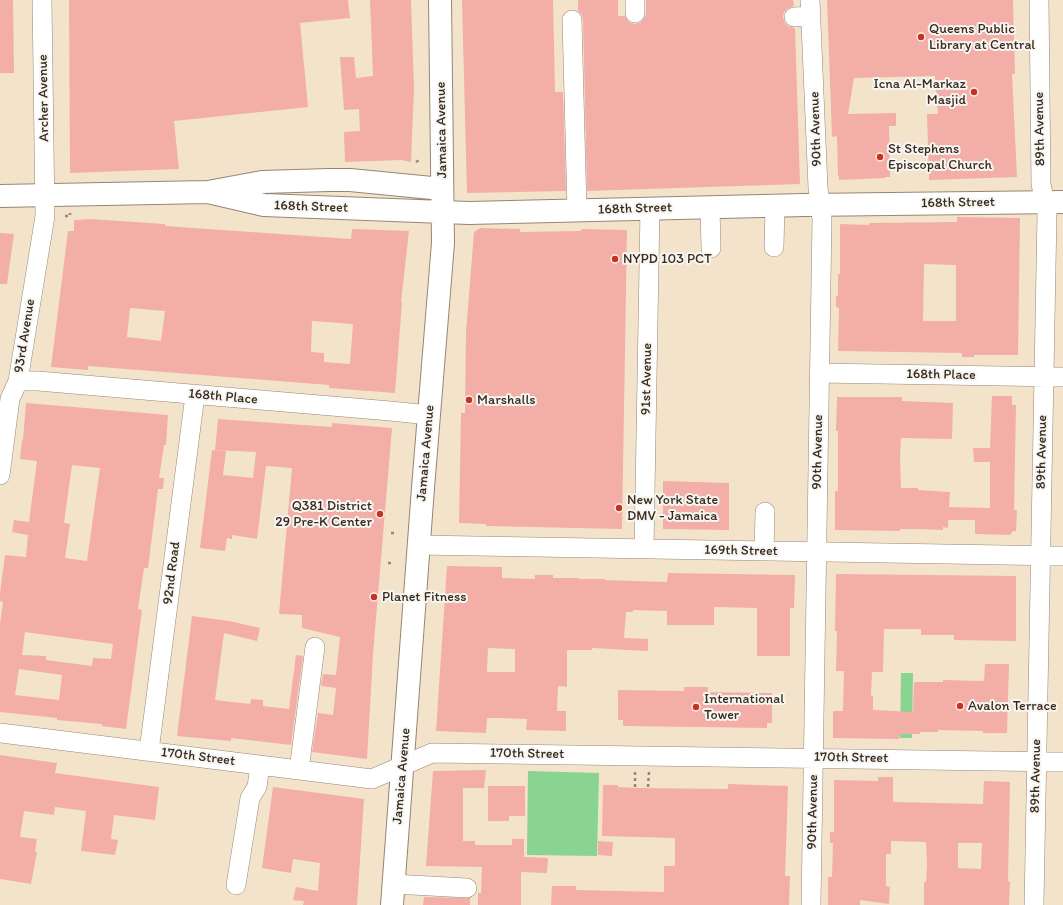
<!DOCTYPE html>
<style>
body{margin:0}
canvas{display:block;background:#f3e3cb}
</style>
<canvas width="1063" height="905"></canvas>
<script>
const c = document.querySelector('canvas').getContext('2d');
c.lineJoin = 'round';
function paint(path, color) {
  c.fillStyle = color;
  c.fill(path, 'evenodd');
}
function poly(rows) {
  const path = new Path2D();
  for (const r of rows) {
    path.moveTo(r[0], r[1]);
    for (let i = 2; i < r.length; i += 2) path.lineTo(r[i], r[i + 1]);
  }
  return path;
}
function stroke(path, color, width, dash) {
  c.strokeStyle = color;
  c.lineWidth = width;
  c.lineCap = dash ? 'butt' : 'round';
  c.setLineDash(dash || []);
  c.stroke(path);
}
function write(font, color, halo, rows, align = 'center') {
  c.font = font + ' Itim,sans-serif';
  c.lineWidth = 4;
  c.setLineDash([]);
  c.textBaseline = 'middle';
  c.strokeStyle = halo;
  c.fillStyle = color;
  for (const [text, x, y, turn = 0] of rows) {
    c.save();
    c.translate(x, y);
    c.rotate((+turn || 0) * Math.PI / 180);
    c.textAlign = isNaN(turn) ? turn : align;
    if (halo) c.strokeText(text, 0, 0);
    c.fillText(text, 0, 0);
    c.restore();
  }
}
paint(poly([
 [901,673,913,673,912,738,900,738],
 [528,771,599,773,597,856,527,855]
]), '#8ad491');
paint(poly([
 [0,0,13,0,14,73,0,73],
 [69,0,348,0,350,18,300,23,308,107,174,121,179,169,70,173],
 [370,0,411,0,414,88,411,162,401,160,345,162,344,132,360,131,359,109,344,110,340,57,354,57,356,78,373,76],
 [462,0,553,0,555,92,563,92,566,191,467,193],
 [578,0,618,0,618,16,625,16,629,22,635,24,641,22,646,15,646,0,793,0,794,6,788,8,784,12,783,17,785,23,789,27,795,28,800,184,587,191,583,20,582,15,578,11],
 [827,0,1013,0,1015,74,1012,74,1017,177,929,180,927,114,938,114,935,76,854,78,848,114,896,113,896,126,889,126,890,177,885,177,885,178,839,180,839,176,838,176,837,136,832,137],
 [957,217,1020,218,1018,355,974,355,974,357,962,357,962,353,838,351,839,308,836,307,836,296,838,296,838,274,840,274,840,224,869,225,869,223,957,222],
 [924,264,956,265,956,321,923,321],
 [90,219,165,224,165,226,351,239,352,229,409,231,401,302,402,302,395,393,329,388,329,385,88,366,88,370,51,367,68,231,74,231,74,220],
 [130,308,165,311,161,341,127,337],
 [312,321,353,324,350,364,324,362,324,353,311,352],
 [480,228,520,229,520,232,581,231,581,229,627,230,622,529,486,526,486,524,459,523,461,413,465,413,466,332,474,232],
 [0,233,14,234,7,284,0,284],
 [992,396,1012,396,1012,405,1016,405,1014,510,1017,510,1016,531,1013,531,1010,535,975,534,975,520,948,520,948,528,943,527,943,530,917,529,900,529,900,531,835,530,835,491,838,491,838,431,836,431,837,397,902,397,902,401,953,403,952,439,901,438,900,458,901,488,918,488,918,490,950,492,949,507,990,508,990,462,974,462,973,448,990,448],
 [26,403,168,415,166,445,164,445,159,478,164,478,163,489,158,489,148,568,144,568,138,609,142,610,126,729,102,726,102,724,57,720,57,718,0,712,0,624,3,602,0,601,0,593,5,555,26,557,28,535,12,532,14,520,29,522,37,461,20,459,22,440,23,440],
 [72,465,100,468,87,561,65,558,70,524,64,523],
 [25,632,113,644,111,659,93,658,92,666,46,660,46,656,22,655],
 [19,669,62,675,59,700,15,695],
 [218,419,332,427,332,423,392,428,373,654,367,759,312,752,318,713,333,715,336,688,321,686,323,674,336,675,340,637,302,628,302,615,279,614,292,468,266,466,257,539,232,535,232,539,227,538,225,551,200,548,212,450,226,451,223,475,253,478,256,452,215,450],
 [663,481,729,483,729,530,663,529],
 [447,566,502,567,502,578,535,579,535,575,553,575,553,578,579,578,579,579,605,579,605,580,667,582,668,573,795,575,794,608,790,608,790,656,757,656,757,608,714,607,714,625,667,625,667,611,633,610,633,612,626,612,624,638,648,639,648,651,592,648,592,650,567,650,567,687,558,686,557,711,566,711,566,731,526,730,527,719,498,718,487,718,486,733,436,731],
 [488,648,515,649,515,672,487,672],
 [836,574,1016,576,1016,641,954,640,954,635,921,635,921,629,884,629,883,672,872,672,871,696,873,696,873,710,913,712,914,682,943,682,943,680,984,681,985,664,1009,664,1007,733,983,733,983,731,938,730,938,732,920,732,920,734,900,734,899,739,833,738,833,711,843,711,844,671,836,671,837,631,835,631],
 [192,616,229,621,260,628,257,641,224,633,215,700,250,704,251,699,263,700,263,706,289,709,296,655,303,656,291,745,231,738,231,741,177,736],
 [684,687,708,687,708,692,772,693,772,723,767,723,767,728,623,726,623,720,618,720,618,690,684,691],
 [0,755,57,763,55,773,159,787,155,820,114,815,111,839,118,840,115,855,81,851,86,811,55,807,54,815,24,811,20,837,37,839,35,852,37,852,31,884,0,879],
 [486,770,484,788,463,788,463,841,475,841,475,845,512,845,512,839,524,839,524,857,548,858,547,873,521,872,521,905,478,905,478,893,481,893,482,867,426,866,433,771],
 [878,777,893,777,893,802,983,804,984,781,1010,782,1008,881,1010,882,1009,905,924,905,924,882,926,882,927,864,926,842,891,841,891,854,886,854,886,886,890,887,889,904,860,900,860,905,828,905,828,877,832,877,833,843,830,843,830,832,834,832,834,780,878,781],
 [958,843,982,843,981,869,958,868],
 [728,784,788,786,785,876,790,876,789,905,551,905,552,886,576,886,576,890,664,892,664,866,675,866,675,838,602,836,603,785,618,785,618,787,639,788,728,789],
 [488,786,525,786,525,816,509,816,509,821,488,821],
 [273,787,364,799,357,905,303,905,304,901,293,900,296,887,318,891,320,863,293,859,291,873,262,868],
 [598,841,613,842,612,856,598,855],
 [424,897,470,898,470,905,423,905]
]), '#f3afa7');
const minor = poly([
 [635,0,635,13],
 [810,0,818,188,822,219,811,905],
 [794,17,811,16],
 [572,20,577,210],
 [710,207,711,248],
 [774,247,775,205],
 [819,373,1063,377],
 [18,381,38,381,390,411,429,415],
 [0,475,10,399,18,381,45,216,42,0],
 [418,545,1063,556],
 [644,549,650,208],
 [764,551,765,512],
 [0,733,372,779,432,753,1063,762],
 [149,751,195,395],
 [299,770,315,647],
 [393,884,467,888],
 [236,885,250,798,257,787,260,765],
 [1034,905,1047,214,1041,184,1039,0]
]);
const major = poly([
 [208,192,264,205,469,213,804,205,1063,202],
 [0,196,208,192,262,182,329,180,350,180,442,189],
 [392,905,423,488,443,243,440,0]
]);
stroke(minor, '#978674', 20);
stroke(major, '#978674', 24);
stroke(poly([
 [416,162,421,159],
 [65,216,70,216,70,213],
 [391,533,397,533],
 [388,563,394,563],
 [635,787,635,772],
 [648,787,649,772]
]), '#978674', 2.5, [3, 3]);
stroke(minor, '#fff', 19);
stroke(major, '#fff', 22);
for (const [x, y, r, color] of [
 [921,37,4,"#c8321e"],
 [974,92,4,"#c8321e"],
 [880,157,4,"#c8321e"],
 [615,259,4,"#c8321e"],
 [469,400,4,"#c8321e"],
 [619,508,4,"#c8321e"],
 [380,514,4,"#c8321e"],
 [374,597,4,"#c8321e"],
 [960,706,4,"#c8321e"],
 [696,707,4,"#c8321e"]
]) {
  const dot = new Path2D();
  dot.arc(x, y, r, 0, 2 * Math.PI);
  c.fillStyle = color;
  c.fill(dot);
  stroke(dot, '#f6f6f2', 1.5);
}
write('14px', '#3b2a1e', '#f6f6f2', [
 ["Queens Public",929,29],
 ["Library at Central",929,45],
 ["Icna Al-Markaz",966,84,"right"],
 ["Masjid",966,100,"right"],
 ["St Stephens",888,149],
 ["Episcopal Church",888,165],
 ["NYPD 103 PCT",623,259],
 ["Marshalls",477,400],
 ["New York State",627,500],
 ["DMV - Jamaica",627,516],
 ["Q381 District",372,506,"right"],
 ["29 Pre-K Center",372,522,"right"],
 ["Planet Fitness",382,597],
 ["International",704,699],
 ["Tower",704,715],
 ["Avalon Terrace",968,706]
], 'left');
write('14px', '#3b2a1e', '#f6f6f2', [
 ["Archer Avenue",44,98,-91],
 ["90th Avenue",816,129,-92],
 ["89th Avenue",1040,129,-91],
 ["Jamaica Avenue",442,130,-91],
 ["168th Street",958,203,-1],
 ["168th Street",311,207,2],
 ["168th Street",635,209,-2],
 ["93rd Avenue",25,336,-81],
 ["168th Place",941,375,1],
 ["91st Avenue",647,379,-89],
 ["168th Place",223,397,5],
 ["90th Avenue",818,452,-89],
 ["89th Avenue",1042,452,-89],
 ["Jamaica Avenue",426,453,-85],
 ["169th Street",741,551,1],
 ["92nd Road",172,573,-83],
 ["170th Street",527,754,1],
 ["170th Street",198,757,7],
 ["170th Street",851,758,1],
 ["Jamaica Avenue",402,776,-85],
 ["89th Avenue",1036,776,-89],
 ["90th Avenue",813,812,-89]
]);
</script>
